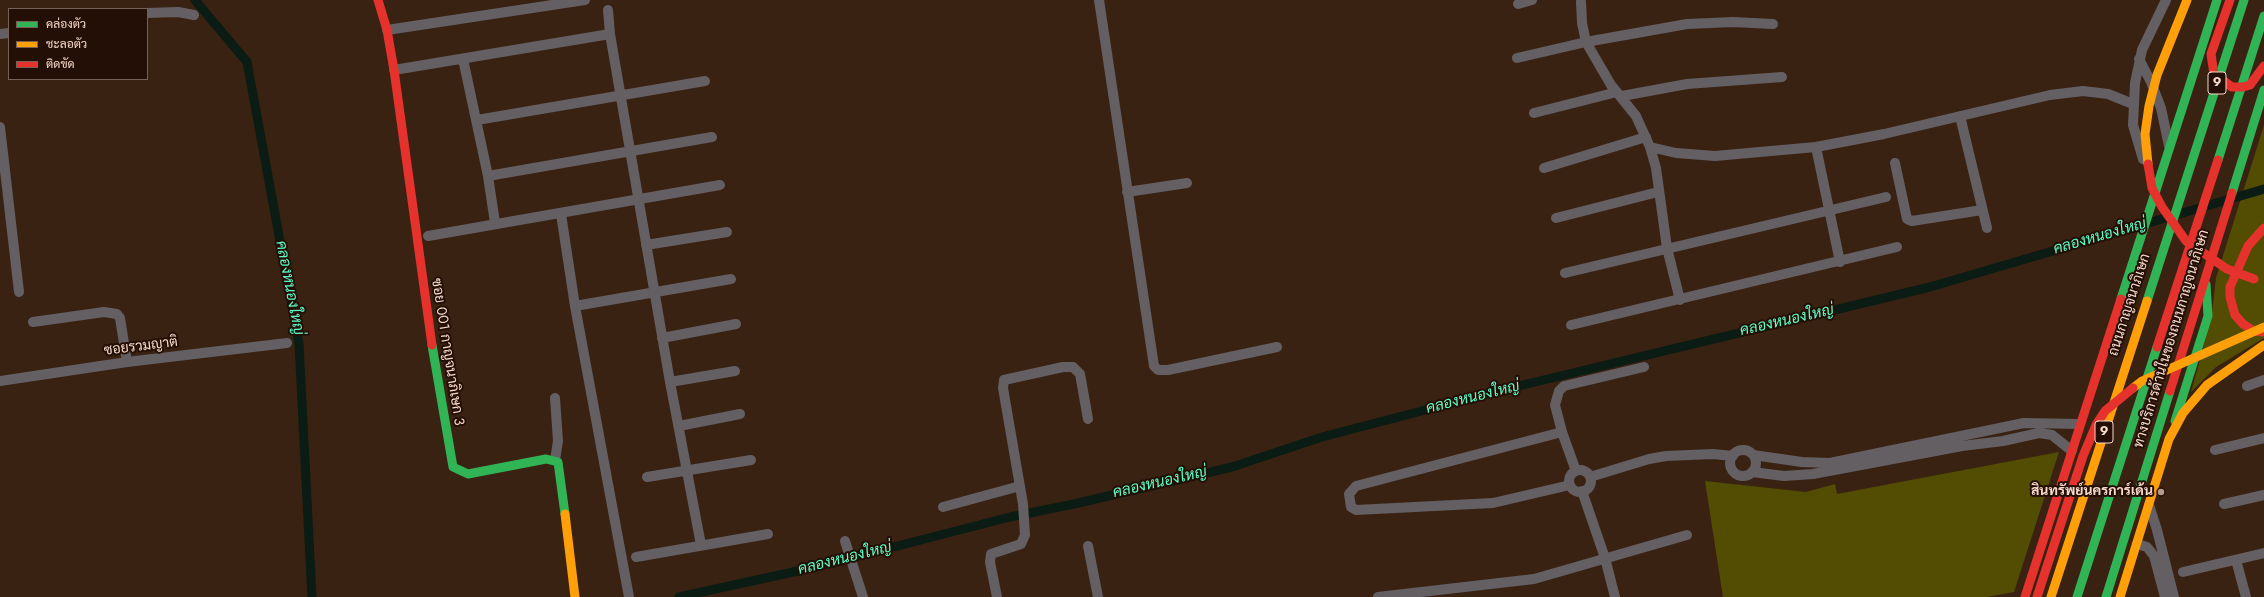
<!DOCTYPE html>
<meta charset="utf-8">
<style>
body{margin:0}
#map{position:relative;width:2264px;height:597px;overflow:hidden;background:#3a2213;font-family:Jost,Sarabun,sans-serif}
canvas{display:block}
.legend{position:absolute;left:8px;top:8px;width:140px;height:72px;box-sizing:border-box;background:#230f05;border:1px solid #786055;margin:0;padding:5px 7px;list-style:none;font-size:12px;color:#f8dacc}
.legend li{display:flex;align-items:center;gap:8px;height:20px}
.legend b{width:20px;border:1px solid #786055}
</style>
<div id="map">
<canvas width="2264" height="597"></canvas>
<ul class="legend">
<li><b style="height:5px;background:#30b455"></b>คล่องตัว</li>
<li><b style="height:5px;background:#ff9f0a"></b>ชะลอตัว</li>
<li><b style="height:5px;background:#e5322d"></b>ติดขัด</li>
</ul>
</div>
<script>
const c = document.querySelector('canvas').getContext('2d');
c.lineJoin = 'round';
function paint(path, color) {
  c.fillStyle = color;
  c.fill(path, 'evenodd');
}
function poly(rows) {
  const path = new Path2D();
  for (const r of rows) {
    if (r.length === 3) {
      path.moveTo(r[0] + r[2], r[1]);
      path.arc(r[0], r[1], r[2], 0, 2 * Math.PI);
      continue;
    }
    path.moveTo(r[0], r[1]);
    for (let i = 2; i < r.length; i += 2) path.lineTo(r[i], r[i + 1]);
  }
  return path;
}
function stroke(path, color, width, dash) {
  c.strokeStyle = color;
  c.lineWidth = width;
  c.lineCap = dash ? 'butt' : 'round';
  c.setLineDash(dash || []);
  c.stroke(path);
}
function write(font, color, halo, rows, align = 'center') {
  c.font = font + ' Jost,Sarabun,sans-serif';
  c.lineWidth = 4;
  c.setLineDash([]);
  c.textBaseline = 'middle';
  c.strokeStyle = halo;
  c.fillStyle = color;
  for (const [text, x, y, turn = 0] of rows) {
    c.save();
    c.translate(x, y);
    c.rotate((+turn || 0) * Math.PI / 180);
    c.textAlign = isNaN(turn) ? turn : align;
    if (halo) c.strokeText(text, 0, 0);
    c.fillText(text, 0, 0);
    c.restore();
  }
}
paint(poly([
 [2264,125,2264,338,2216,367,2191,392,2211,320,2216,278],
 [2059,452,2014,592,1987,597,1723,597,1705,481,1806,492,1835,484,1837,494]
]), '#524d03');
stroke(poly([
 [195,0,247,62,299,344,312,597],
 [679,597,816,567,1010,517,1074,504,1232,467,1322,437,1502,390,1930,287,2264,189]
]), '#0a1c13', 9);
stroke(poly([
 [1099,0,1154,366,1158,370,1168,370,1277,347],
 [1581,2,1582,23,1586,42,1611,85,1636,116,1650,147,1676,153,1715,156,1816,147,1884,134,2050,95,2083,91,2108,94,2133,104],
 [1518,4,1532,0],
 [608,10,610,34,670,382,701,545],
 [147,13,178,12,194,15],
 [387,30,585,0],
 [0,34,9,33],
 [1517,58,1586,42,1687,24,1733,22,1773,24],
 [463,59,488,176,495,223],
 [2139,59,2151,82,2161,108,2169,146],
 [394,70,610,34],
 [1622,96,1687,84,1782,77],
 [1534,113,1617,92],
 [1960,116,1987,228],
 [477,120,705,81],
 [0,127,19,292],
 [1650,147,1656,168,1667,248,1680,300],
 [1816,147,1840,262],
 [2143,159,2133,125,2135,83,2142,50,2166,0],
 [1895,163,1907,219,1912,221,1982,210],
 [1544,168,1646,137],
 [488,176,712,137],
 [1127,192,1187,183],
 [561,214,575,306,629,597],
 [1556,218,1658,192],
 [428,236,720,185],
 [646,245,727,232],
 [1565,273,1886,197],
 [575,306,731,279],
 [33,322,104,312,117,314,120,318,127,362],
 [1571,325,1897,247],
 [662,338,736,324],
 [0,381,127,362,287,343],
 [670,382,735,371],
 [2247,386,2264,380],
 [555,398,558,441,555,460],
 [679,426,740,414],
 [1562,432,1555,405,1559,391,1564,386,1644,367],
 [2215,450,2264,438],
 [1743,463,13],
 [1753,455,1802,462,1830,463,2024,423,2080,424],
 [1580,481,11],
 [1752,472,1784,476,1813,474,1962,446,2003,441,2039,433,2052,435,2072,451],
 [647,477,751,460],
 [1590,477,1649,459,1666,456,1713,454,1733,456],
 [1570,485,1493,503,1356,510,1351,507,1349,494,1356,486,1562,432,1576,471],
 [1582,491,1605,558,1615,597],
 [2224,504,2264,495],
 [2149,505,2157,530,2174,597],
 [943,507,1020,486],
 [845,541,863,597],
 [2137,544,2147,547,2154,556,2165,597],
 [1088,546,1098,597],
 [636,557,768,534],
 [2236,560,2246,597],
 [2183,572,2264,553],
 [997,597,990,562,991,554,1021,544,1025,535,1023,504,1003,388,1004,380,1063,367,1073,367,1080,374,1088,419],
 [1378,597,1534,579,1687,535]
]), '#635f63', 10);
stroke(poly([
 [2218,160,2264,16],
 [2232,193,2264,90],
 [2121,299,2217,0],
 [2147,301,2244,0],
 [432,345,453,467,468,474,546,459,558,462,565,514],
 [2175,421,2208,316,2206,284],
 [2077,597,2157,347],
 [2106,597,2170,391]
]), '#30b455', 9);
stroke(poly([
 [565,514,575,597],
 [2051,597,2147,301],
 [2120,597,2169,439,2183,413,2207,385,2264,345]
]), '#ff9f0a', 9);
stroke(poly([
 [378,0,387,30,394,70,432,345],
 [2264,228,2248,246,2230,287,2230,297,2235,315,2243,324,2254,331,2264,332],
 [2157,347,2218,160],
 [2170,391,2232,193],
 [2025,597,2121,299]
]), '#e5322d', 9);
stroke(poly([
 [2148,164,2145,134,2149,106,2157,75,2187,0],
 [2133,388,2142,381,2264,327]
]), '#ff9f0a', 9);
stroke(poly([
 [2230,0,2211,54,2214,74,2232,87,2243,87,2250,85,2264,66],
 [2148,164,2152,188,2162,207,2186,241,2227,269,2254,279],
 [2037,597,2083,456,2096,425,2105,411,2133,388]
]), '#e5322d', 9);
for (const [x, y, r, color] of [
 [2161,492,4,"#b69a8b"]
]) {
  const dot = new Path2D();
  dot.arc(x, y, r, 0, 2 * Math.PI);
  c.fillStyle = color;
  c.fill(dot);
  stroke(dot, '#230f05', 1.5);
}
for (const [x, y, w] of [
 [2217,83,18],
 [2104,432,18]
]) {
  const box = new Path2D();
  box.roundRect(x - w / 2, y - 11, w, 22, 3);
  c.fillStyle = '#230f05';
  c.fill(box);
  stroke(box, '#f8dacc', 1);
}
write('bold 13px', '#f8dacc', null, [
 ["9",2217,83],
 ["9",2104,432]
]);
write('14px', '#f8dacc', '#230f05', [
 ["ถนนกาญจนาภิเษก",2130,305,-72],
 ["ทางบริการด้านในของถนนกาญจนาภิเษก",2172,339,-73],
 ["ซอยรวมญาติ",141,347,-7],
 ["ซอย 001 กาญจนาภิเษก 3",447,352,81]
]);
write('bold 14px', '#f8dacc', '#230f05', [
 ["สินทรัพย์นครการ์เด้น",2153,492]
], 'right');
write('italic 15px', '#5afec9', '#230f05', [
 ["คลองหนองใหญ่",2100,237,-16],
 ["คลองหนองใหญ่",289,288,79],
 ["คลองหนองใหญ่",1787,321,-13],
 ["คลองหนองใหญ่",1473,398,-14],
 ["คลองหนองใหญ่",1160,483,-13],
 ["คลองหนองใหญ่",845,559,-14]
]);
</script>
